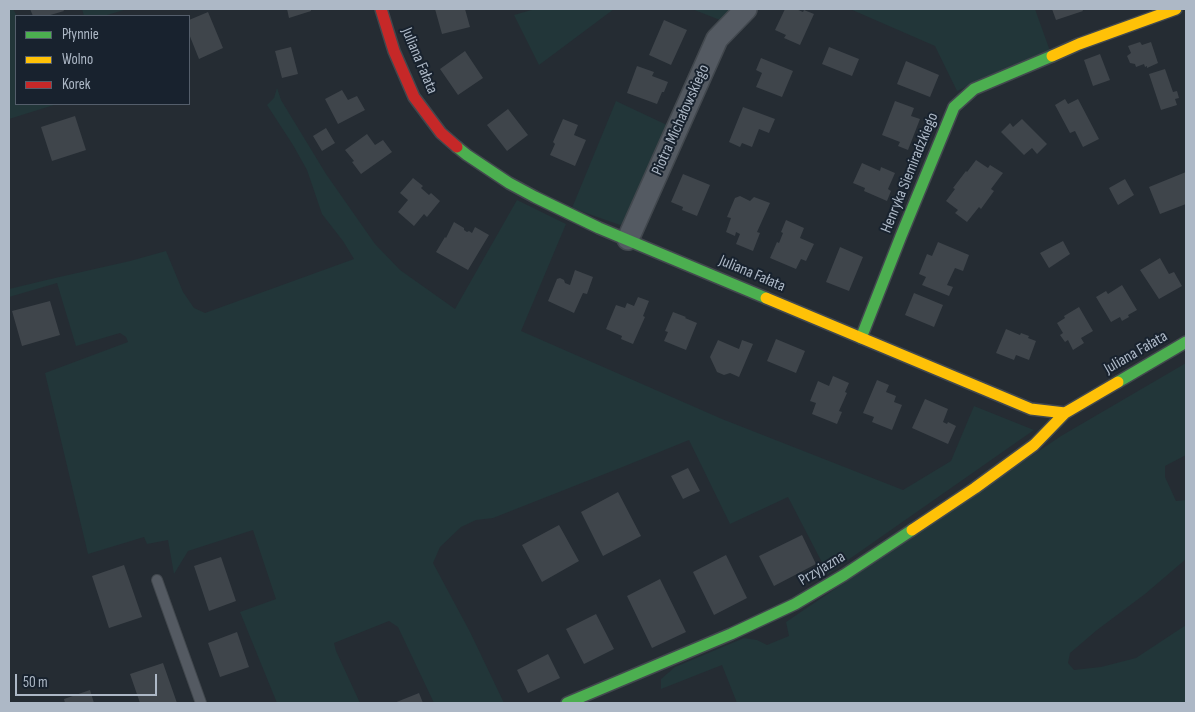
<!DOCTYPE html>
<meta charset="utf-8">
<style>
body{margin:0}
#map{position:relative;width:1195px;height:712px;overflow:hidden;background:#252c33;font-family:"Sofia Sans Condensed",sans-serif}
canvas{display:block}
.frame{position:absolute;inset:0;border:10px solid #adb8c6;pointer-events:none}
.legend{position:absolute;left:15px;top:15px;width:175px;height:90px;box-sizing:border-box;background:#18222e;border:1px solid #545e6b;margin:0;padding:6px 9px;list-style:none;font-size:15px;color:#adb8c6}
.legend li{display:flex;align-items:center;gap:10px;height:25px}
.legend b{width:25px;border:1px solid #545e6b}
.scale{position:absolute;left:15px;top:674px;width:142px;height:22px;box-sizing:border-box;border:2px solid #adb8c6;border-top:0;padding-left:6px;font-size:15px;line-height:18px;white-space:nowrap;color:#adb8c6;-webkit-text-stroke:4px #18222e;paint-order:stroke}
</style>
<div id="map">
<canvas width="1195" height="712"></canvas>
<div class="frame"></div>
<ul class="legend">
<li><b style="height:6px;background:#4caf50"></b>Płynnie</li>
<li><b style="height:6px;background:#ffc107"></b>Wolno</li>
<li><b style="height:6px;background:#c62828"></b>Korek</li>
</ul>
<div class="scale">50 m</div>
</div>
<script>
const c = document.querySelector('canvas').getContext('2d');
c.lineJoin = 'round';
function paint(path, color) {
  c.fillStyle = color;
  c.fill(path, 'evenodd');
}
function poly(rows) {
  const path = new Path2D();
  for (const r of rows) {
    path.moveTo(r[0], r[1]);
    for (let i = 2; i < r.length; i += 2) path.lineTo(r[i], r[i + 1]);
  }
  return path;
}
function stroke(path, color, width, dash) {
  c.strokeStyle = color;
  c.lineWidth = width;
  c.lineCap = dash ? 'butt' : 'round';
  c.setLineDash(dash || []);
  c.stroke(path);
}
function write(font, color, halo, rows, align = 'center') {
  c.font = font + ' "Sofia Sans Condensed",sans-serif';
  c.lineWidth = 4;
  c.setLineDash([]);
  c.textBaseline = 'middle';
  c.strokeStyle = halo;
  c.fillStyle = color;
  for (const [text, x, y, turn = 0] of rows) {
    c.save();
    c.translate(x, y);
    c.rotate((+turn || 0) * Math.PI / 180);
    c.textAlign = isNaN(turn) ? turn : align;
    if (halo) c.strokeText(text, 0, 0);
    c.fillText(text, 0, 0);
    c.restore();
  }
}
paint(poly([
 [9,9,13,9,17,16,16,104,57,104,9,119],
 [82,9,127,9,104,16,84,16],
 [535,9,614,9,539,65,514,15],
 [692,9,738,9,725,22],
 [850,9,1035,9,1050,51,957,91,935,46],
 [277,88,281,100,326,174,375,244,400,270,455,309,517,200,566,224,521,331,722,419,903,490,951,461,974,406,1034,430,828,574,788,497,730,524,689,440,625,466,493,518,476,520,461,527,440,547,433,563,470,632,504,703,434,703,398,627,389,621,334,643,336,651,360,703,277,703,240,612,276,599,253,530,188,551,174,574,168,540,147,544,144,537,88,554,45,373,128,342,126,337,120,333,76,346,57,283,9,297,9,289,55,278,130,261,166,251,183,292,194,308,205,313,354,259,343,241,322,214,307,170,293,145,267,105,274,98],
 [616,101,669,126,626,221,620,225,572,208],
 [1186,363,1186,455,1165,466,1165,477,1176,501,1186,500,1186,559,1145,594,1097,630,1070,653,1068,663,1074,670,1101,667,1136,658,1186,625,1186,703,737,703,722,665,661,689,661,679,675,667,744,638,757,640,767,645,789,636,786,622,1061,436]
]), '#223639');
paint(poly([
 [30,9,63,9,64,11,47,16,33,16],
 [287,9,311,9,311,11,289,18],
 [435,9,465,9,470,27,442,34],
 [785,9,796,9,803,12,804,10,814,14,800,45,784,38,786,35,775,30],
 [1052,9,1082,9,1083,11,1056,20],
 [208,12,223,48,199,59,189,34,189,20],
 [664,20,687,30,671,65,649,55],
 [1140,42,1142,45,1151,42,1158,63,1147,68,1147,66,1145,67,1144,64,1136,67,1135,64,1130,63,1127,56,1131,53,1128,46],
 [291,47,298,74,282,78,275,51],
 [829,47,859,59,852,76,822,64],
 [465,51,483,78,458,95,440,69],
 [1100,54,1110,80,1093,86,1084,60],
 [761,58,793,71,782,97,756,87,762,73,756,70],
 [906,61,939,75,930,97,897,84],
 [637,66,654,72,652,76,668,82,664,92,662,92,657,104,627,93],
 [1165,69,1173,92,1177,91,1179,98,1175,99,1177,105,1161,110,1149,74],
 [342,90,348,100,357,96,365,110,338,124,325,99],
 [1065,99,1068,104,1078,99,1099,139,1083,147,1075,131,1070,133,1055,105],
 [895,101,914,108,911,116,920,119,908,150,898,146,900,142,882,135],
 [743,107,775,119,769,133,759,129,752,147,742,143,740,147,729,142],
 [508,109,528,135,507,151,487,125],
 [75,116,86,150,52,161,41,127],
 [563,119,578,125,574,135,586,140,575,166,550,155,555,144,553,142],
 [1022,119,1047,144,1037,154,1032,148,1024,155,1001,132,1010,123,1013,127],
 [326,128,335,143,322,151,313,136],
 [367,134,375,145,383,140,392,152,361,174,352,162,354,161,345,150],
 [976,160,988,168,990,165,1003,173,991,189,994,191,981,209,979,207,967,222,955,213,958,210,946,201,955,189,953,188,966,171,967,172],
 [862,163,880,171,881,167,895,173,888,189,891,191,887,201,864,191,865,188,853,183],
 [1186,172,1186,204,1160,214,1149,187],
 [683,174,710,185,697,216,682,210,683,207,671,202],
 [413,178,423,186,421,188,429,195,431,193,440,201,427,217,424,214,414,226,398,212,408,200,400,193],
 [1125,179,1134,195,1118,205,1109,188],
 [740,196,750,201,754,197,770,203,757,232,760,233,753,251,736,244,740,234,736,232,735,236,726,232,731,218,727,217,735,198],
 [786,220,804,228,800,238,814,244,806,261,801,259,796,269,770,258,777,242,779,243,783,233,781,232],
 [454,222,464,228,464,230,467,232,469,231,472,233,475,227,489,235,468,270,436,252,445,237,446,238],
 [1063,241,1070,254,1049,268,1040,253],
 [938,242,969,255,963,271,955,268,947,285,953,287,949,296,922,285,926,277,919,274,927,254,932,256],
 [840,247,863,257,849,291,826,282],
 [1160,258,1169,274,1174,272,1182,286,1159,299,1140,270],
 [575,270,593,277,587,294,583,293,574,313,548,301,557,279,560,278,564,280,565,283,570,285],
 [1122,285,1137,310,1128,315,1129,317,1122,321,1120,317,1111,322,1096,297,1106,291,1108,294],
 [914,293,943,305,934,327,905,315],
 [638,297,649,301,643,316,645,317,633,344,621,339,622,336,606,329,616,305,625,308,627,303,634,306],
 [50,301,60,335,22,346,12,311],
 [1079,307,1093,331,1081,338,1084,343,1073,350,1068,340,1065,342,1060,335,1063,333,1057,323,1065,318,1064,316],
 [673,312,686,317,685,318,697,323,686,350,664,341,668,332,665,331],
 [1006,329,1020,335,1021,333,1029,336,1028,338,1036,341,1029,360,1016,355,1014,360,996,353],
 [776,339,805,351,796,373,767,361],
 [718,340,739,349,742,340,753,344,739,377,730,373,724,375,717,372,710,357],
 [833,376,849,383,845,392,847,393,839,411,842,412,837,424,812,414,816,403,810,401,818,381,829,386],
 [877,380,889,385,886,392,896,396,894,402,902,405,892,430,872,422,874,417,863,413],
 [925,399,948,409,943,422,947,424,948,422,956,426,948,444,912,428],
 [688,468,700,491,683,499,671,476],
 [618,492,641,536,603,556,581,512],
 [559,525,579,561,542,582,522,545],
 [802,535,816,564,774,586,759,556],
 [726,555,747,598,714,615,693,572],
 [221,557,236,601,209,611,194,566],
 [124,565,142,617,109,628,92,576],
 [660,579,686,632,652,648,627,596],
 [596,614,614,649,584,664,566,629],
 [237,632,249,667,220,677,208,643],
 [548,654,560,678,528,693,517,670],
 [163,663,177,703,140,703,130,674],
 [90,690,94,703,65,703,64,699],
 [419,693,423,703,394,703]
]), '#3f454b');
const lane = poly([
 [157,580,201,703]
]);
const street = poly([
 [628,239,717,39,746,9]
]);
const fast = poly([
 [457,147,467,155,509,183,535,197,599,228,766,298],
 [861,338,901,236,954,107,974,89,1052,56],
 [1118,382,1186,342],
 [567,703,731,634,795,604,844,575,912,530]
]);
const slow = poly([
 [1052,56,1079,44,1176,9],
 [766,298,1031,409,1065,413],
 [912,530,975,488,1034,445,1065,413,1118,382]
]);
const jam = poly([
 [381,9,394,51,414,97,441,133,457,147]
]);
stroke(lane, '#42484e', 12);
stroke(street, '#42484e', 24);
stroke(fast, '#42484e', 14);
stroke(slow, '#42484e', 14);
stroke(jam, '#42484e', 14);
stroke(lane, '#545a62', 10);
stroke(street, '#545a62', 21);
stroke(fast, '#4caf50', 11);
stroke(slow, '#ffc107', 11);
stroke(jam, '#c62828', 11);
write('16px', '#adb8c6', '#18222e', [
 ["Juliana Fałata",419,61,67],
 ["Piotra Michałowskiego",681,120,-66],
 ["Henryka Siemiradzkiego",910,173,-68],
 ["Juliana Fałata",752,274,23],
 ["Juliana Fałata",1136,353,-30],
 ["Przyjazna",822,569,-31]
]);
</script>
